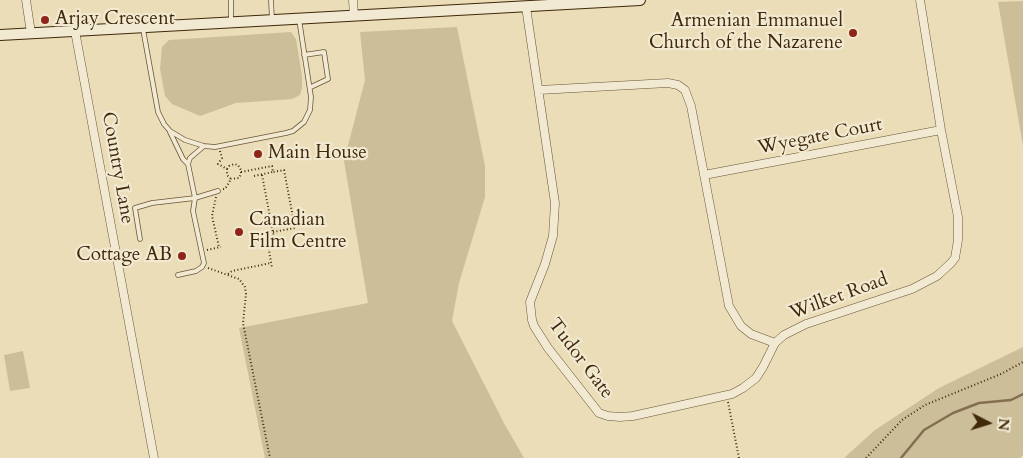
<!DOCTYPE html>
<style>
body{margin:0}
#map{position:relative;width:1023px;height:458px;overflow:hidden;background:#eaddb8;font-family:Cardo,serif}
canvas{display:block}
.north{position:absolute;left:963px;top:398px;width:50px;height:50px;-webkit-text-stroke:4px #f1e9d1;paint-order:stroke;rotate:95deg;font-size:14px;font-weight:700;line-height:20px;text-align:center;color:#40280a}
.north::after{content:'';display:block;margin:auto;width:18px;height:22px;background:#40280a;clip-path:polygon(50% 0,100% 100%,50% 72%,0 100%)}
</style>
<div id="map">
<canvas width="1023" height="458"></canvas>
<div class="north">N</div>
</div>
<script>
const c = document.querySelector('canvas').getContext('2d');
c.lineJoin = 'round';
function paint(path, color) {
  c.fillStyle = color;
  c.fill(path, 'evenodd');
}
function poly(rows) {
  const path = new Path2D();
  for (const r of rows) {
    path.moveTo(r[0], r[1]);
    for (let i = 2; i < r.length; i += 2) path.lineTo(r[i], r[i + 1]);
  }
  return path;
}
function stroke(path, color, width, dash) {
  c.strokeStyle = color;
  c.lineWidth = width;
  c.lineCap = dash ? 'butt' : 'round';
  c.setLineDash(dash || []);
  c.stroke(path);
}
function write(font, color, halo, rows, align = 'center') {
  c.font = font + ' Cardo,serif';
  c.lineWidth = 4.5;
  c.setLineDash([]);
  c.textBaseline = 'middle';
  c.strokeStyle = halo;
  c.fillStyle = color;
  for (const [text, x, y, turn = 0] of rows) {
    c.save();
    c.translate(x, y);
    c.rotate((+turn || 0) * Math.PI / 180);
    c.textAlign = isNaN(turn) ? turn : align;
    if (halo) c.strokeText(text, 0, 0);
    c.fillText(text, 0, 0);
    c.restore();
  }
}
paint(poly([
 [1023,1,1023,146,998,2],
 [457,27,485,166,485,197,459,283,452,321,505,425,524,458,265,458,239,328,368,303,344,161,365,80,360,32],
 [291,32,296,39,302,76,302,88,300,95,292,99,236,103,200,116,172,104,165,96,160,69,162,47,169,40],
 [1023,347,1023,455,1020,458,844,458,875,430,939,388],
 [23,351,30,388,10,391,4,355]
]), '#cdbe9a');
stroke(poly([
 [901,458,924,430,953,413,979,403,1011,400,1023,394]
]), '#836f4f', 2.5);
const lane = poly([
 [271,0,272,20],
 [231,20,231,0],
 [143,29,158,112,164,124,170,131,185,140,204,146,215,147,286,133,293,131,304,122,310,110,311,97,299,19],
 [304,55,324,52,328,79,311,87],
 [170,132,183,159,188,164],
 [140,239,135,208,152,203,195,198,218,191],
 [178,275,196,271,202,267,204,263,193,211,195,198,188,164,190,158,204,146]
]);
const street = poly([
 [26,0,31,33],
 [353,0,354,16],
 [526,7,555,203,553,236,545,264,530,302,532,320,534,326,548,348,599,413,608,416,620,417,633,416,732,394,743,388,756,378,763,367,775,343,784,335,806,324,912,289,937,276,951,263,955,258,958,240,958,217,941,130,920,0],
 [75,31,154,458],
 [539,90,668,83,678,85,685,90,691,106,729,306,741,326,751,334,775,343],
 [704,175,941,130]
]);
const secondary = poly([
 [0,35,640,0]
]);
stroke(lane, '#6a5536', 5.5);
stroke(street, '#6a5536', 9);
stroke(secondary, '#40280a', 12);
stroke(poly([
 [220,151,222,158,218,164,227,169,227,175,231,179,225,189,223,189],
 [227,169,229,166,234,164,238,165,241,170,241,174,239,178,231,179],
 [241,172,272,166,273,172,254,176],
 [262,175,275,243,268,244,272,268],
 [216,197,212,216,219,247],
 [273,232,295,228,284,170,273,172],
 [207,250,221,247],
 [208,268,239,279,245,287,246,294,243,323,270,458],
 [228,274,232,271,271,263],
 [728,402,739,458],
 [866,458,902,420,925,405,1001,374,1023,362]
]), '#40280a', 2, [1, 2.5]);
stroke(lane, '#f1e9d1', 4);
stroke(street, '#f1e9d1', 8);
stroke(secondary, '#f1e9d1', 10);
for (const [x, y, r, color] of [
 [45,20,5,"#8f2418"],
 [853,33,5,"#8f2418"],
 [258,154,5,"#8f2418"],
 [239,232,5,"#8f2418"],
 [182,256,5,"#8f2418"]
]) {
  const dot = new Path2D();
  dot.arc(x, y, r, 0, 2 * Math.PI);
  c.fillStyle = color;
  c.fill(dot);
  stroke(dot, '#f1e9d1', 2);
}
write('19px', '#40280a', '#f1e9d1', [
 ["Arjay Crescent",55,20],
 ["Armenian Emmanuel",843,22,"right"],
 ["Church of the Nazarene",843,44,"right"],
 ["Main House",268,154],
 ["Canadian",249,221],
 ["Film Centre",249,243],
 ["Cottage AB",172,256,"right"]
], 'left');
write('19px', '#40280a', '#f1e9d1', [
 ["Wyegate Court",820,137,-11],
 ["Country Lane",117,168,80],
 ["Wilket Road",839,297,-20],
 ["Tudor Gate",580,359,53]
]);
</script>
